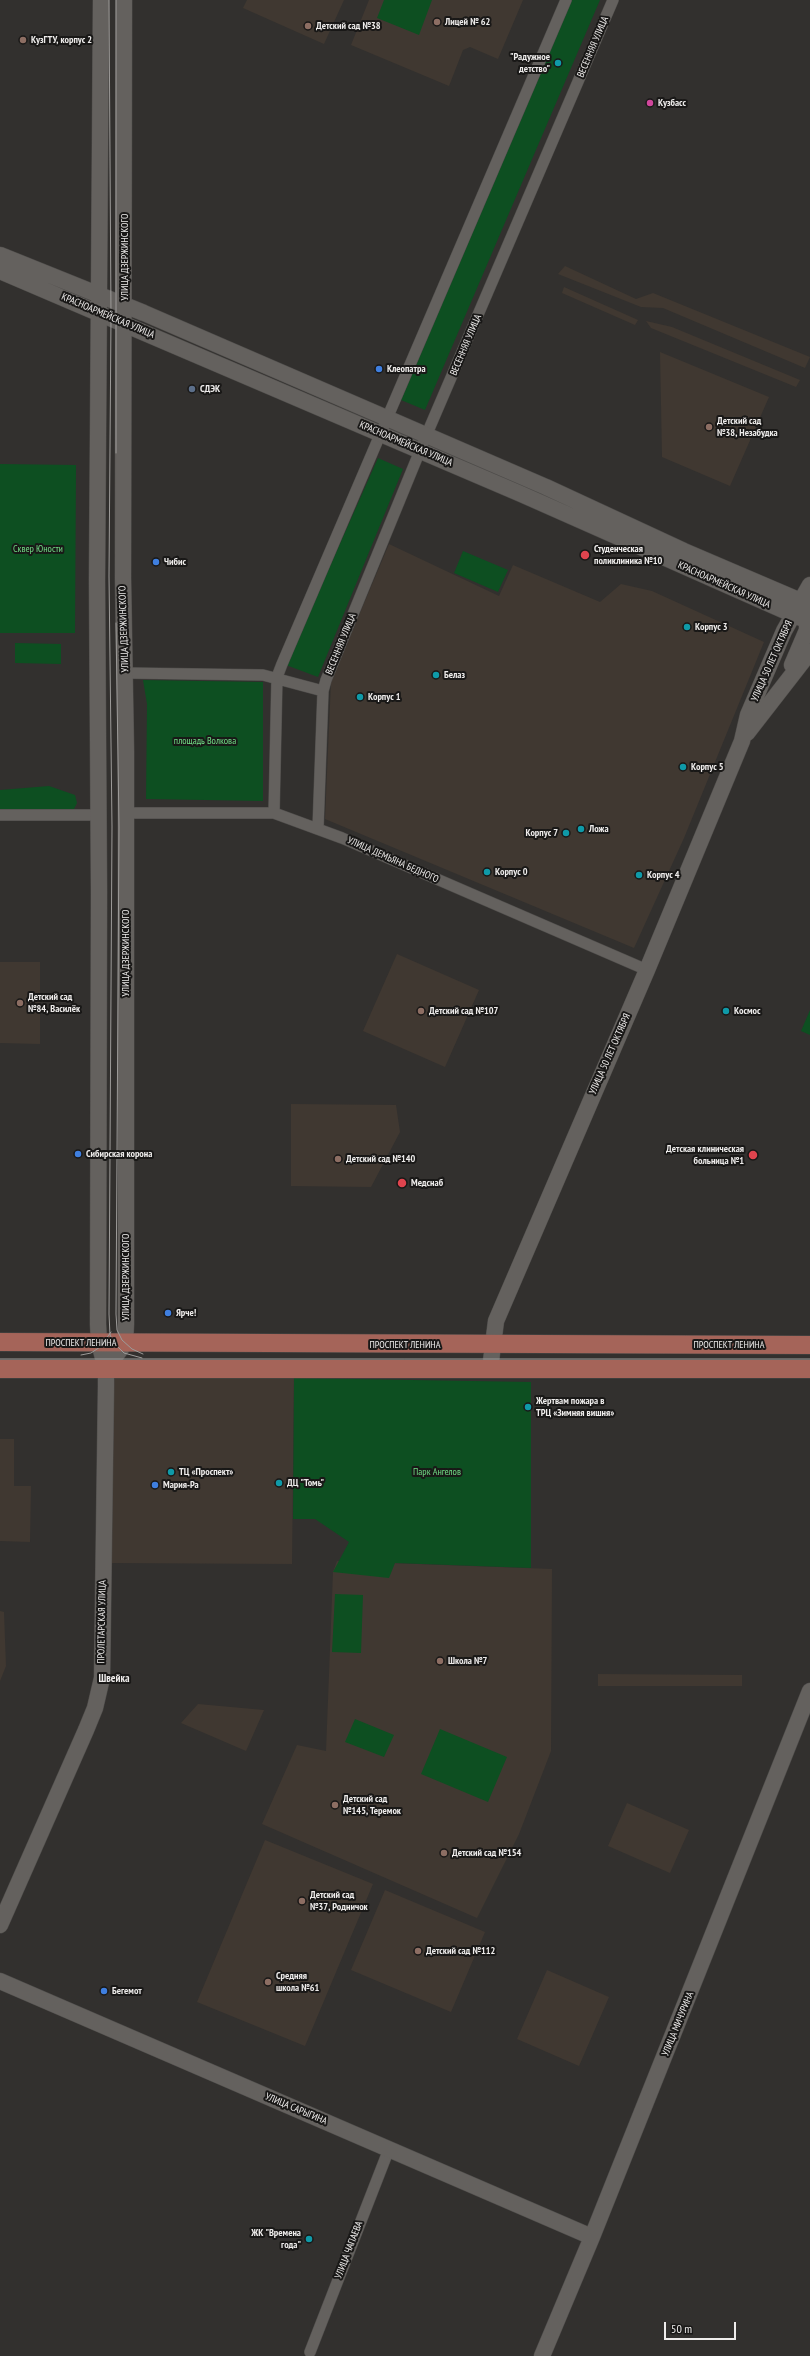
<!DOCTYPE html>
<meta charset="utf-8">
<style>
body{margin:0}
#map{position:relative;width:810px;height:2356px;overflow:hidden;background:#32302e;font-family:"PT Sans Narrow",sans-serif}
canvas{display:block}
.scale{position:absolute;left:664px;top:2322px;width:72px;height:18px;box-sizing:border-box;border:2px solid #eeeceb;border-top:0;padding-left:5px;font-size:12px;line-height:14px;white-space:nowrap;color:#eeeceb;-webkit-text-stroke:3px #191817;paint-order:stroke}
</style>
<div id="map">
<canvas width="810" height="2356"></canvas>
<div class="scale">50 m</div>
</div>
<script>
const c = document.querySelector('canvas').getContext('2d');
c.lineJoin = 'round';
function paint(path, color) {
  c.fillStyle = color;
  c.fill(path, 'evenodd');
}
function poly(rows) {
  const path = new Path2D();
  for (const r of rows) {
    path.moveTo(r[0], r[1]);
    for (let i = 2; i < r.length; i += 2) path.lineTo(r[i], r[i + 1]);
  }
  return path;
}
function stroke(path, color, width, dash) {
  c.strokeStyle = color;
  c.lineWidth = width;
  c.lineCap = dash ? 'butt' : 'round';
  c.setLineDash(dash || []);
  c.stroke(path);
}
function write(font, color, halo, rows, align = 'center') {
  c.font = font + ' "PT Sans Narrow",sans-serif';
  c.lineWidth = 4;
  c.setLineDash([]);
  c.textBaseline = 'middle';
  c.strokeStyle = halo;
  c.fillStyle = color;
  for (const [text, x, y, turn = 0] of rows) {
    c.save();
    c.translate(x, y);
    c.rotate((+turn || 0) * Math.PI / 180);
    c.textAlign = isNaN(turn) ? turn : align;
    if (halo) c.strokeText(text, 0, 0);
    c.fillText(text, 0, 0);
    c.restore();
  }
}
paint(poly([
 [247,0,344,0,324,44,243,8],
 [369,0,523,0,498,59,470,47,463,50,449,86,351,45],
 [565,266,636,299,653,293,810,357,805,368,663,308,641,307,558,274],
 [564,287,638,320,635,325,562,293],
 [646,321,672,327,800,380,796,387,651,328],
 [660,352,769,397,730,486,662,457],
 [389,544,499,596,513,565,600,602,621,584,652,591,764,642,684,838,634,948,325,819,331,682],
 [397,954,479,990,445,1067,363,1031],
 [0,962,40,962,40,1044,0,1043],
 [291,1104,396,1105,400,1132,371,1187,291,1186],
 [111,1377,294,1378,292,1564,110,1563],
 [0,1439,14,1439,14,1486,31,1486,30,1542,0,1541],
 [337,1561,552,1569,551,1751,519,1834,477,1918,262,1824,297,1745,326,1751,333,1572],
 [0,1611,4,1612,6,1666,0,1681],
 [598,1674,742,1675,742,1686,598,1686],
 [198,1704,264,1710,246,1751,181,1723],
 [627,1803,689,1830,670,1873,608,1846],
 [265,1840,373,1884,305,2046,197,2002],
 [385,1890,485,1932,451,2012,351,1970],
 [547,1970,609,1997,579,2066,517,2039]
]), '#403831');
paint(poly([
 [384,0,432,0,419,35,377,18],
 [571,0,600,0,425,410,401,400],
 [378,458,403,469,318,677,286,665],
 [0,464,76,465,75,633,0,633],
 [463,551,508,570,498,592,454,573],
 [15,643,61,644,61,664,15,663],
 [143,680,263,682,263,801,146,799,147,704],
 [49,786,75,795,77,803,74,809,70,811,0,811,0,790],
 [810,1010,810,1035,801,1031],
 [294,1378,531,1382,531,1568,395,1563,389,1578,333,1572,349,1542,315,1519,293,1519],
 [335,1594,363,1595,361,1653,332,1652],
 [355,1719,394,1735,384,1757,345,1742],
 [440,1729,507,1757,488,1802,421,1774]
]), '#0d4f21');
const street = poly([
 [126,673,263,675,323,691],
 [126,813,274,813,342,838,647,970],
 [274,813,277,677,282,664,566,0],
 [0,815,98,815],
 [318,828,323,691,326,680,426,436,613,0],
 [310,2352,389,2149]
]);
const secondary = poly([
 [0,255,144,313,546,487,684,551,810,605],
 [0,271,521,494,810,622],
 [792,665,807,630,807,611],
 [747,733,810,652],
 [106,1369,125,1343,126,1324,126,751,123,578,124,0],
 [490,1369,496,1321,647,970,742,741,748,715,784,631,810,585],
 [0,1925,86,1730,95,1708,102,1678,106,1386,106,1369,99,1343,98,1324,99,892,97,580,101,0],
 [0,1981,592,2237],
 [542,2356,592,2237,810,1691]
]);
const primary = poly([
 [0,1342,810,1345],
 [0,1369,810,1369]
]);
stroke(street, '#4d4b49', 12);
stroke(secondary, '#4d4b49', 17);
stroke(primary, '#4d4b49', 19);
stroke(street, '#64615e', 11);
stroke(secondary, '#64615e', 16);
stroke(primary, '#a56459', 18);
stroke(poly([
 [109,0,111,317,109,576,112,827,109,1314,110,1335,114,1343,124,1353,142,1358],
 [116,453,116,0],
 [116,623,119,827,116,1314,117,1330,122,1340,132,1349,143,1354],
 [81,1355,91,1353,100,1347,111,1332],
 [0,1359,810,1359]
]), '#9d9b99', 1);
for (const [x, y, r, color] of [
 [437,22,4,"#8d6e63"],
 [308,26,4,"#8d6e63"],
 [23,40,4,"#8d6e63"],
 [558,63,4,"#0f9aa8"],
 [650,103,4,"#d1479c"],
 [379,369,4,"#3f7fe0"],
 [192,389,4,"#5c6f8a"],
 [709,427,4,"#8d6e63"],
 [585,555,5,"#e0444e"],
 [156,562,4,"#3f7fe0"],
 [687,627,4,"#0f9aa8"],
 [436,675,4,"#0f9aa8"],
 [360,697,4,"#0f9aa8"],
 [683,767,4,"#0f9aa8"],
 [581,829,4,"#0f9aa8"],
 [566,833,4,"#0f9aa8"],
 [487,872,4,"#0f9aa8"],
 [639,875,4,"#0f9aa8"],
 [20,1003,4,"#8d6e63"],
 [421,1011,4,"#8d6e63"],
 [726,1011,4,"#0f9aa8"],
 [78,1154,4,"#3f7fe0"],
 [753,1155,5,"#e0444e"],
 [338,1159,4,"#8d6e63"],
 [402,1183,5,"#e0444e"],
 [168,1313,4,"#3f7fe0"],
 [528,1407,4,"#0f9aa8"],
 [171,1472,4,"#0f9aa8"],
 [279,1483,4,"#0f9aa8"],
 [155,1485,4,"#3f7fe0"],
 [440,1661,4,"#8d6e63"],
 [335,1805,4,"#8d6e63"],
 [444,1853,4,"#8d6e63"],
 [302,1901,4,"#8d6e63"],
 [418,1951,4,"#8d6e63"],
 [268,1982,4,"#8d6e63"],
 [104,1991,4,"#3f7fe0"],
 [309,2239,4,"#0f9aa8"]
]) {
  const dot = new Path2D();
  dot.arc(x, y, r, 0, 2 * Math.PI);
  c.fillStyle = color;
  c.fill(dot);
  stroke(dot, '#191817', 1.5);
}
write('bold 10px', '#eeeceb', '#191817', [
 ["Лицей № 62",445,22],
 ["Детский сад №38",316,26],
 ["КузГТУ, корпус 2",31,40],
 ["\"Радужное",550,57,"right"],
 ["детство\"",550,69,"right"],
 ["Кузбасс",658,103],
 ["Клеопатра",387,369],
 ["СДЭК",200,389],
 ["Детский сад",717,421],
 ["№38, Незабудка",717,433],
 ["Студенческая",594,549],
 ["поликлиника №10",594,561],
 ["Чибис",164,562],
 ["Корпус 3",695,627],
 ["Белаз",444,675],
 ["Корпус 1",368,697],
 ["Корпус 5",691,767],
 ["Ложа",589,829],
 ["Корпус 7",558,833,"right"],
 ["Корпус 0",495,872],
 ["Корпус 4",647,875],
 ["Детский сад",28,997],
 ["№84, Василёк",28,1009],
 ["Детский сад №107",429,1011],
 ["Космос",734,1011],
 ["Детская клиническая",744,1149,"right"],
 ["больница №1",744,1161,"right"],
 ["Сибирская корона",86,1154],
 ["Детский сад №140",346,1159],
 ["Медснаб",411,1183],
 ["Ярче!",176,1313],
 ["Жертвам пожара в",536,1401],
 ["ТРЦ «Зимняя вишня»",536,1413],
 ["ТЦ «Проспект»",179,1472],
 ["ДЦ \"Томь\"",287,1483],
 ["Мария-Ра",163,1485],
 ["Школа №7",448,1661],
 ["Детский сад",343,1799],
 ["№145, Теремок",343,1811],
 ["Детский сад №154",452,1853],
 ["Детский сад",310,1895],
 ["№37, Родничок",310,1907],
 ["Детский сад №112",426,1951],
 ["Средняя",276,1976],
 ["школа №61",276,1988],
 ["Бегемот",112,1991],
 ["ЖК \"Времена",301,2233,"right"],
 ["года\"",301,2245,"right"]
], 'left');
write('10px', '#eeeceb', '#191817', [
 ["ВЕСЕННЯЯ УЛИЦА",593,47,-67],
 ["УЛИЦА ДЗЕРЖИНСКОГО",125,257,-90],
 ["КРАСНОАРМЕЙСКАЯ УЛИЦА",108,316,23],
 ["ВЕСЕННЯЯ УЛИЦА",466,345,-67],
 ["КРАСНОАРМЕЙСКАЯ УЛИЦА",406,444,23],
 ["КРАСНОАРМЕЙСКАЯ УЛИЦА",724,585,24],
 ["УЛИЦА ДЗЕРЖИНСКОГО",124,629,-92],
 ["ВЕСЕННЯЯ УЛИЦА",341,644,-68],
 ["УЛИЦА 50 ЛЕТ ОКТЯБРЯ",772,661,-66],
 ["УЛИЦА ДЕМЬЯНА БЕДНОГО",393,860,24],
 ["УЛИЦА ДЗЕРЖИНСКОГО",126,953,-90],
 ["УЛИЦА 50 ЛЕТ ОКТЯБРЯ",610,1054,-66],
 ["УЛИЦА ДЗЕРЖИНСКОГО",126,1277,-90],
 ["ПРОСПЕКТ ЛЕНИНА",81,1343],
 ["ПРОСПЕКТ ЛЕНИНА",405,1345],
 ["ПРОСПЕКТ ЛЕНИНА",729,1345],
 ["ПРОЛЕТАРСКАЯ УЛИЦА",102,1622,-89],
 ["УЛИЦА МИЧУРИНА",678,2024,-68],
 ["УЛИЦА САРЫГИНА",296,2109,23],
 ["УЛИЦА ЧАПАЕВА",349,2250,-69]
]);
write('10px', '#71dd86', '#191817', [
 ["Сквер Юности",38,549],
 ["площадь Волкова",205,741],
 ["Парк Ангелов",437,1472]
]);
write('bold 11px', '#eeeceb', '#191817', [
 ["Швейка",114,1679]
]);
</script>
